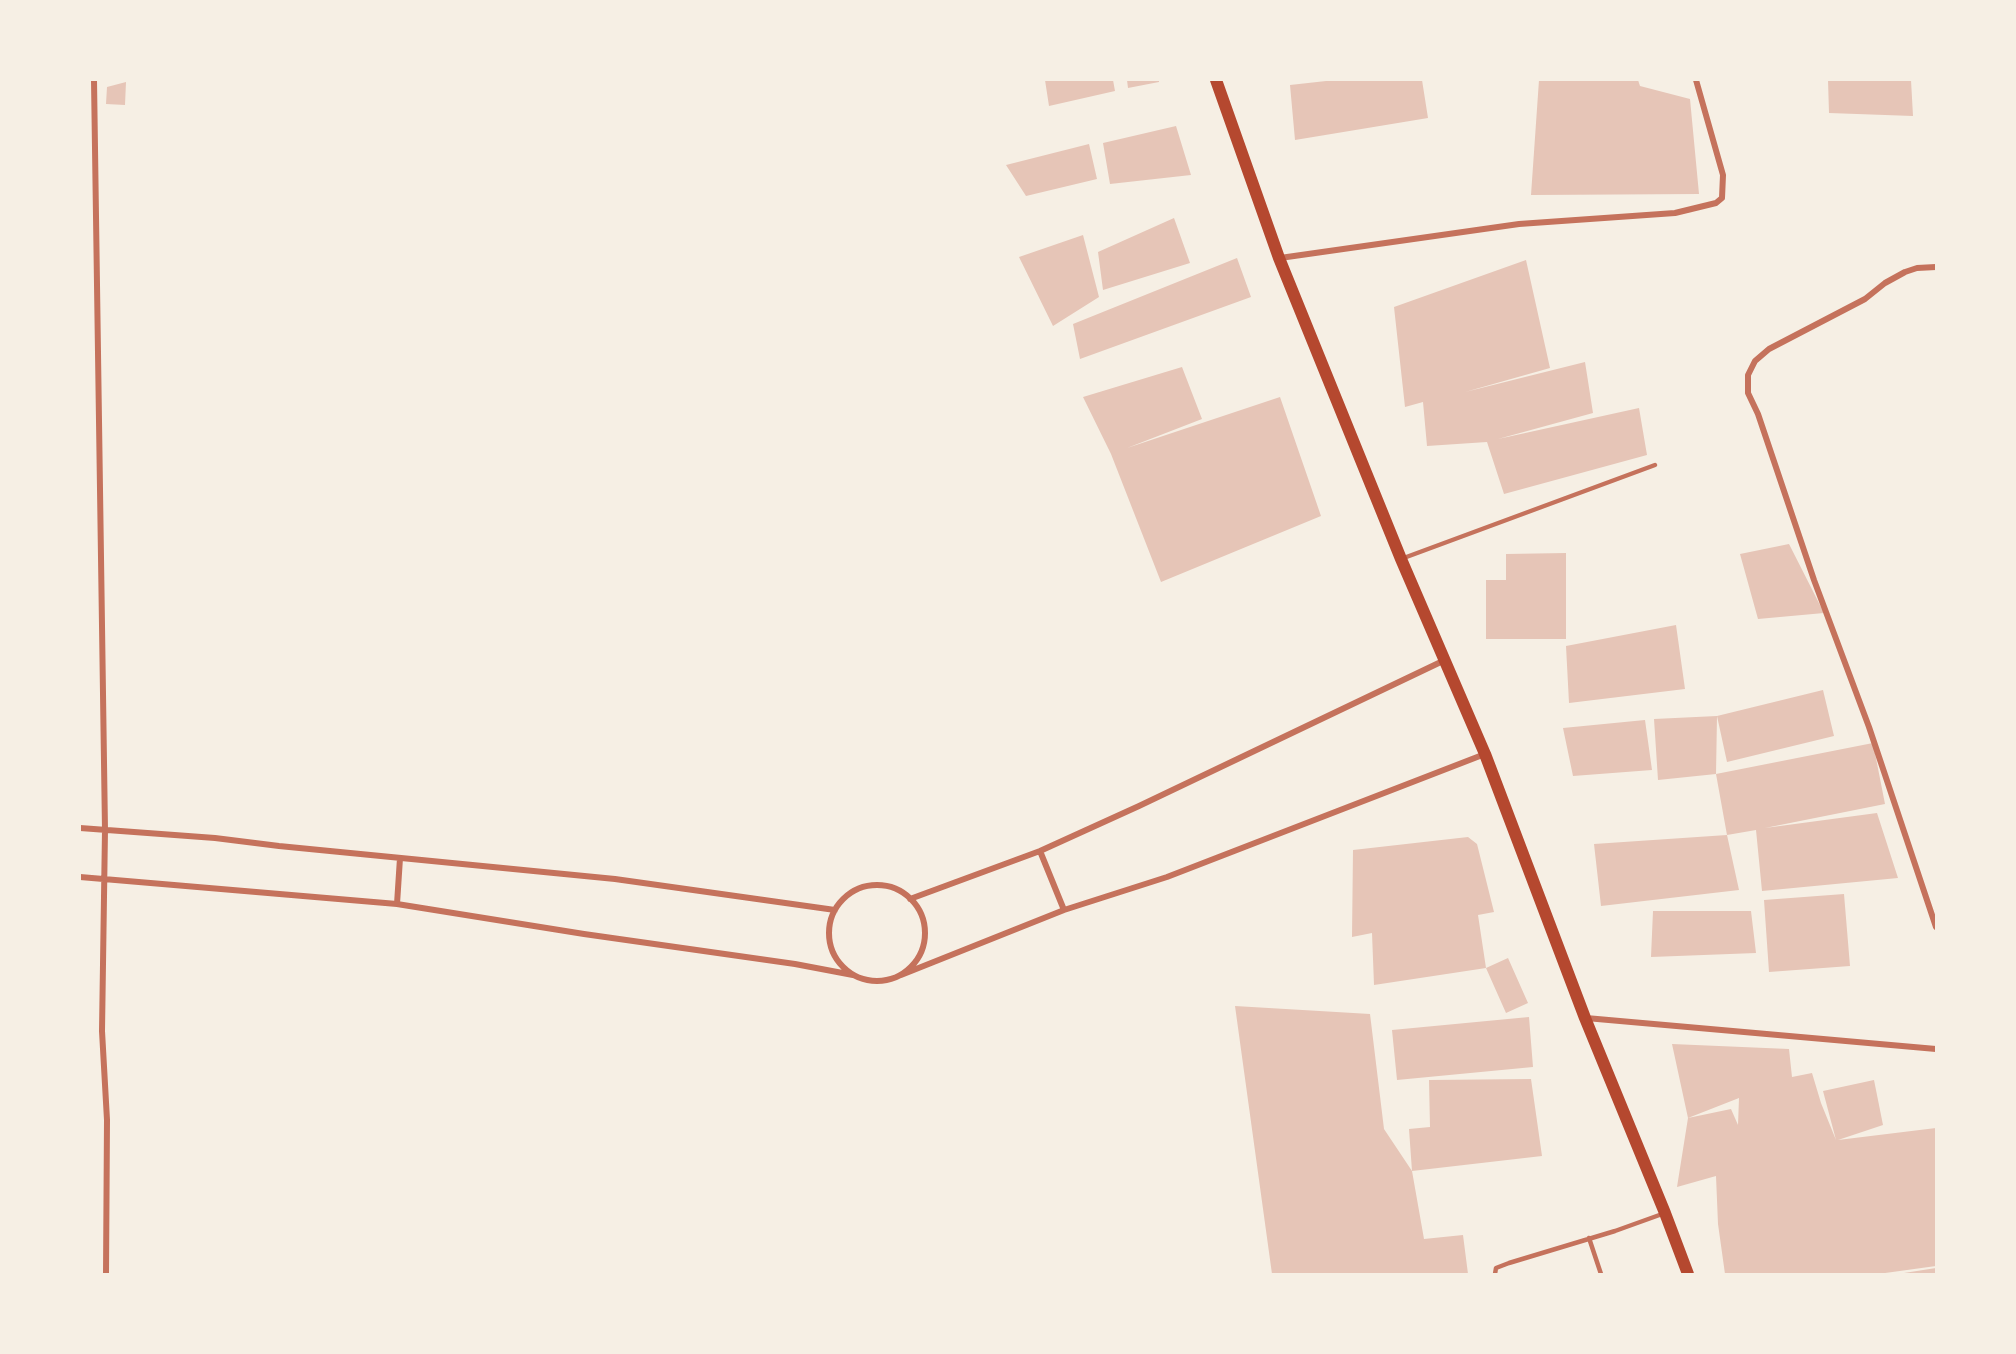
<!DOCTYPE html>
<style>
body{margin:0}
#map{position:relative;width:2016px;height:1354px;overflow:hidden;background:#f6efe4;font-family:"PT Sans Narrow",sans-serif}
canvas{display:block}
.frame{position:absolute;inset:0;border:81px solid #f6efe4;pointer-events:none}
</style>
<div id="map">
<canvas width="2016" height="1354"></canvas>
<div class="frame"></div>
</div>
<script>
const c = document.querySelector('canvas').getContext('2d');
c.lineJoin = 'round';
function paint(path, color) {
  c.fillStyle = color;
  c.fill(path, 'evenodd');
}
function poly(rows) {
  const path = new Path2D();
  for (const r of rows) {
    if (r.length === 3) {
      path.moveTo(r[0] + r[2], r[1]);
      path.arc(r[0], r[1], r[2], 0, 2 * Math.PI);
      continue;
    }
    path.moveTo(r[0], r[1]);
    for (let i = 2; i < r.length; i += 2) path.lineTo(r[i], r[i + 1]);
  }
  return path;
}
function stroke(path, color, width, dash) {
  c.strokeStyle = color;
  c.lineWidth = width;
  c.lineCap = dash ? 'butt' : 'round';
  c.setLineDash(dash || []);
  c.stroke(path);
}
paint(poly([
 [1045,80,1113,80,1115,91,1049,106],
 [1127,80,1159,80,1159,82,1128,88],
 [1335,80,1422,80,1428,118,1295,140,1290,85],
 [1539,80,1638,80,1640,86,1690,99,1699,194,1531,195],
 [1828,80,1911,80,1913,116,1829,113],
 [126,82,125,105,106,104,107,87],
 [1176,126,1191,175,1110,184,1103,143],
 [1089,144,1097,179,1026,196,1006,165],
 [1174,218,1190,263,1103,290,1098,252],
 [1083,235,1099,297,1053,326,1019,257],
 [1237,258,1251,297,1080,359,1073,324],
 [1526,260,1550,368,1465,392,1585,362,1593,413,1498,439,1639,408,1647,455,1504,494,1487,442,1427,446,1423,402,1405,407,1394,307],
 [1182,367,1202,419,1127,448,1280,397,1321,516,1161,582,1111,454,1083,397],
 [1789,544,1824,613,1758,619,1740,554],
 [1566,553,1566,639,1486,639,1486,580,1506,580,1506,554],
 [1676,625,1685,689,1569,703,1566,646],
 [1823,690,1834,736,1727,762,1717,716],
 [1717,716,1716,774,1658,780,1654,719],
 [1645,720,1652,770,1573,776,1563,728],
 [1873,743,1885,804,1765,828,1877,813,1898,878,1762,891,1756,830,1727,835,1716,774],
 [1727,835,1739,890,1601,906,1594,844],
 [1468,837,1477,844,1494,912,1478,915,1486,968,1374,985,1372,933,1352,937,1353,850],
 [1844,894,1850,966,1769,972,1764,900],
 [1653,911,1751,911,1756,953,1651,957],
 [1508,958,1528,1003,1506,1013,1486,968],
 [1235,1006,1370,1014,1384,1129,1412,1171,1409,1129,1430,1127,1429,1080,1531,1079,1542,1156,1412,1171,1424,1239,1463,1235,1468,1274,1272,1274],
 [1529,1017,1533,1067,1397,1080,1392,1030],
 [1672,1044,1789,1049,1792,1077,1812,1073,1821,1103,1836,1140,1823,1091,1874,1080,1883,1125,1838,1140,1936,1128,1936,1266,1878,1274,1725,1274,1718,1224,1716,1176,1677,1187,1688,1118],
 [1739,1098,1738,1125,1731,1109,1688,1118],
 [1936,1268,1936,1274,1904,1274,1904,1273]
]), '#e6c5b7');
stroke(poly([
 [1401,559,1655,465],
 [1589,1238,1601,1274],
 [1495,1274,1496,1268,1509,1263,1615,1231,1665,1213]
]), '#c5725c', 4.5);
stroke(poly([
 [94,80,105,830,102,1031,107,1120,106,1274],
 [1280,258,1519,224,1675,213,1716,203,1722,198,1723,175,1696,80],
 [1936,267,1917,268,1905,272,1885,283,1865,299,1769,349,1755,361,1748,375,1748,393,1758,414,1814,580,1869,727,1936,927],
 [80,828,215,838,279,846,615,879,835,910],
 [1040,851,1064,910],
 [80,877,397,904,584,934,795,964,853,975],
 [877,933,48],
 [910,899,1040,851,1139,806,1445,660],
 [397,904,400,858],
 [901,975,1064,910,1167,877,1485,754],
 [1586,1018,1936,1049]
]), '#c5725c', 6);
stroke(poly([
 [1216,80,1279,258,1401,559,1485,754,1585,1018,1665,1213,1688,1274]
]), '#b5482f', 12);
</script>
